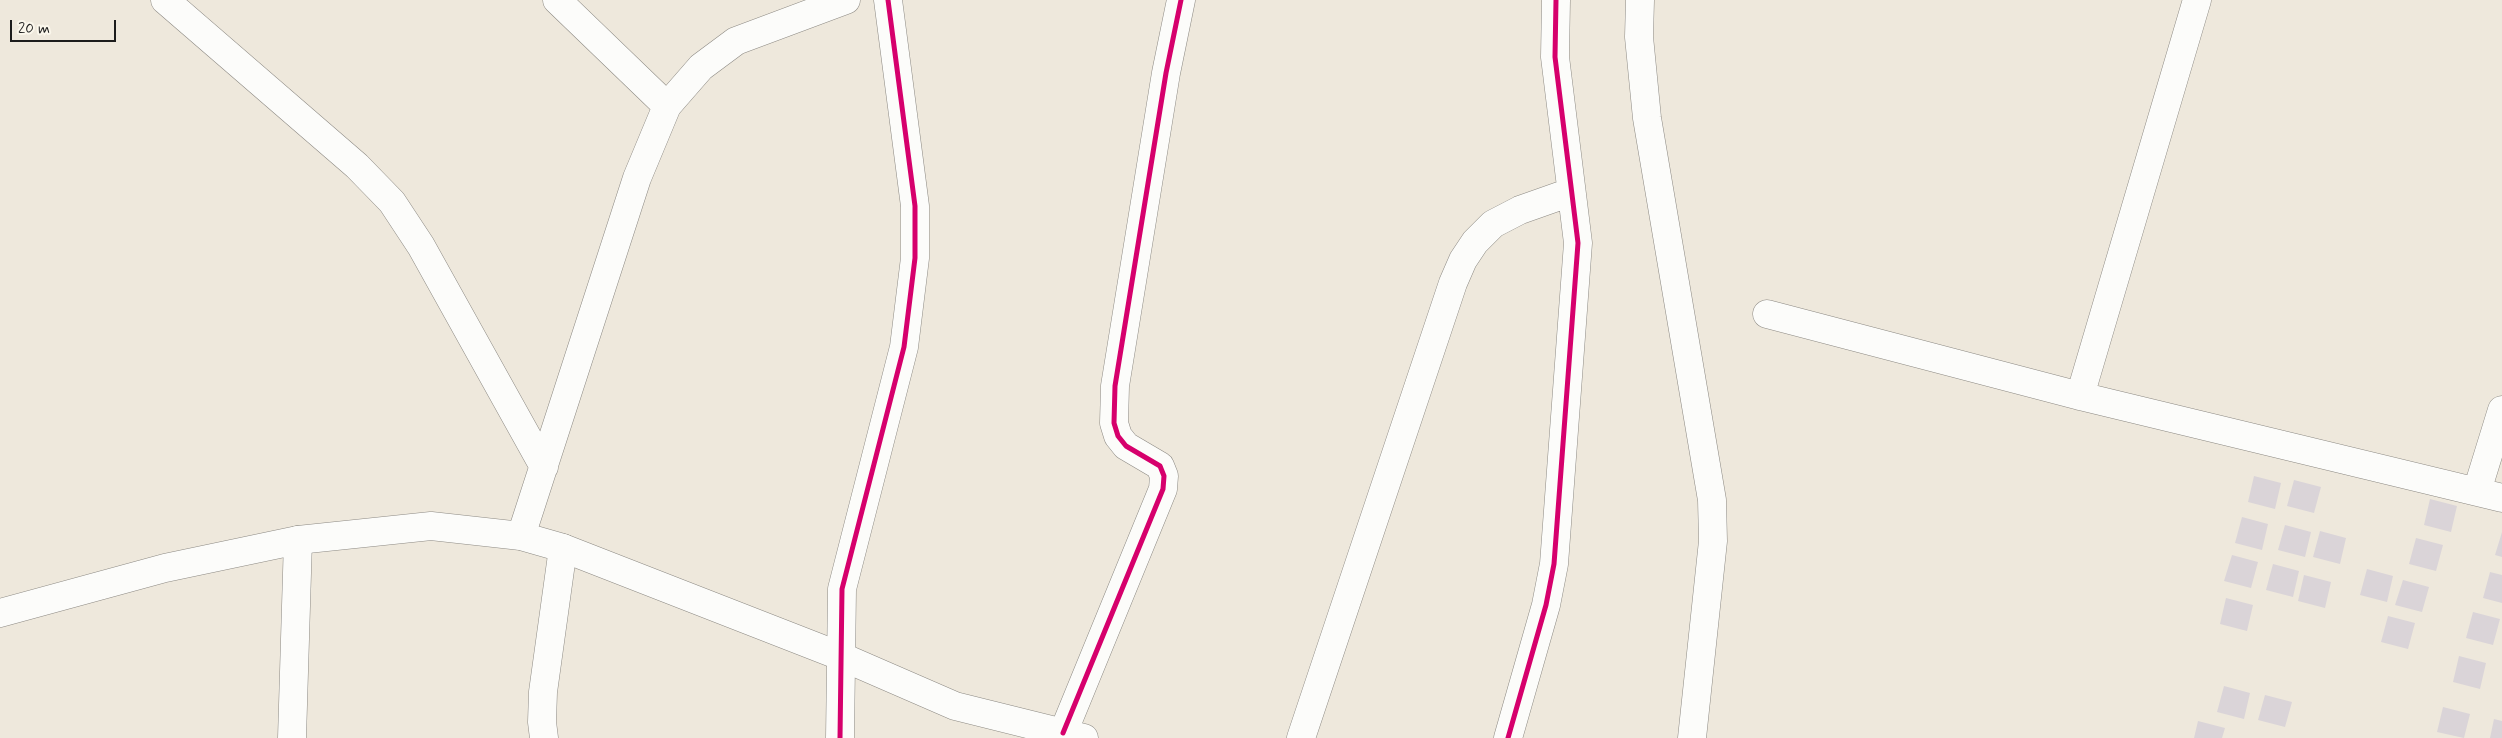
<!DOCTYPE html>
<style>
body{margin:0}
#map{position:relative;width:2502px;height:738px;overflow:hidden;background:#eee8dc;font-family:Mynerve,sans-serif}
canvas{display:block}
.scale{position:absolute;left:10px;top:20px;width:106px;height:22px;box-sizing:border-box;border:2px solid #1c1c1c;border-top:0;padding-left:6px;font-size:15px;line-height:18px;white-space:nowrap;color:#1c1c1c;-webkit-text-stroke:4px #fbf7ec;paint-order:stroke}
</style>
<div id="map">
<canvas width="2502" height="738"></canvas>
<div class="scale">20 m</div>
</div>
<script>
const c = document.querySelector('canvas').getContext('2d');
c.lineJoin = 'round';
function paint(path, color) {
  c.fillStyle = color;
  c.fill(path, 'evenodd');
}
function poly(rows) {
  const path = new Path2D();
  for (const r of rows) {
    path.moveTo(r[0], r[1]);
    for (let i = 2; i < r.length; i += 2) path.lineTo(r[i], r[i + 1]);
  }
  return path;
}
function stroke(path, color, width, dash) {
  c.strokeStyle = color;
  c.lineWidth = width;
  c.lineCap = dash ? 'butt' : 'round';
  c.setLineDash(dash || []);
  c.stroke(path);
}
paint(poly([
 [2254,476,2281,483,2275,509,2248,502],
 [2294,480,2321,487,2314,513,2287,506],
 [2430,499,2457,506,2451,532,2424,525],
 [2242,517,2268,524,2262,550,2235,543],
 [2285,525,2311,532,2305,557,2278,550],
 [2320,531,2346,538,2340,564,2313,557],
 [2502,532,2502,557,2495,555],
 [2416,538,2443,545,2436,571,2409,564],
 [2232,555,2258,562,2251,588,2224,581],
 [2273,564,2299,571,2293,597,2266,590],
 [2367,569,2393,576,2387,602,2360,595],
 [2490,572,2502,575,2502,603,2483,598],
 [2304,575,2331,582,2325,608,2298,601],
 [2403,580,2429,587,2422,612,2395,605],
 [2226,598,2253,605,2247,631,2220,624],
 [2473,612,2500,619,2493,645,2466,638],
 [2388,616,2415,623,2408,649,2381,642],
 [2459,656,2486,663,2480,689,2453,682],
 [2224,686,2250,693,2244,719,2217,712],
 [2265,695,2292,702,2285,727,2258,720],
 [2443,707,2470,714,2464,738,2437,732],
 [2494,719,2502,721,2502,738,2490,738],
 [2198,721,2225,728,2222,738,2194,738]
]), '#dad4d8');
const minor = poly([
 [165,0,357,166,392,202,421,246,544,467],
 [557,0,667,106],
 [1640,0,1639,37,1647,118,1712,500,1713,541,1692,738],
 [1767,314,2080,396,2502,498],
 [2080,396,2197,0],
 [2477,491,2502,410],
 [521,536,637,178,667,106,701,67,736,41,846,0],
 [1063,733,1163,489,1164,476,1160,466,1126,446,1118,436,1114,423,1115,386,1166,73,1181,0],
 [292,738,298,540],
 [544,738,542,722,543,692,563,548],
 [840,738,842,589,904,347,915,258,915,206,888,0],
 [1301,738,1453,283,1463,260,1475,242,1493,224,1520,210,1571,192],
 [1508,738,1546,605,1554,564,1578,243,1555,57,1556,0]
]);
const major = poly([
 [0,613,165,568,298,540,431,526,521,536,563,548,840,656,955,706,1084,738]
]);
stroke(minor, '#8c8983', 29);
stroke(major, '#8c8983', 29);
stroke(minor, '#fcfcfa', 28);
stroke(major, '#fcfcfa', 28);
stroke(poly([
 [1063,733,1163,489,1164,476,1160,466,1126,446,1118,436,1114,423,1115,386,1166,73,1181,0],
 [840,738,842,589,904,347,915,258,915,206,888,0],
 [1508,738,1546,605,1554,564,1578,243,1555,57,1556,0]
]), '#d6006c', 5);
</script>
